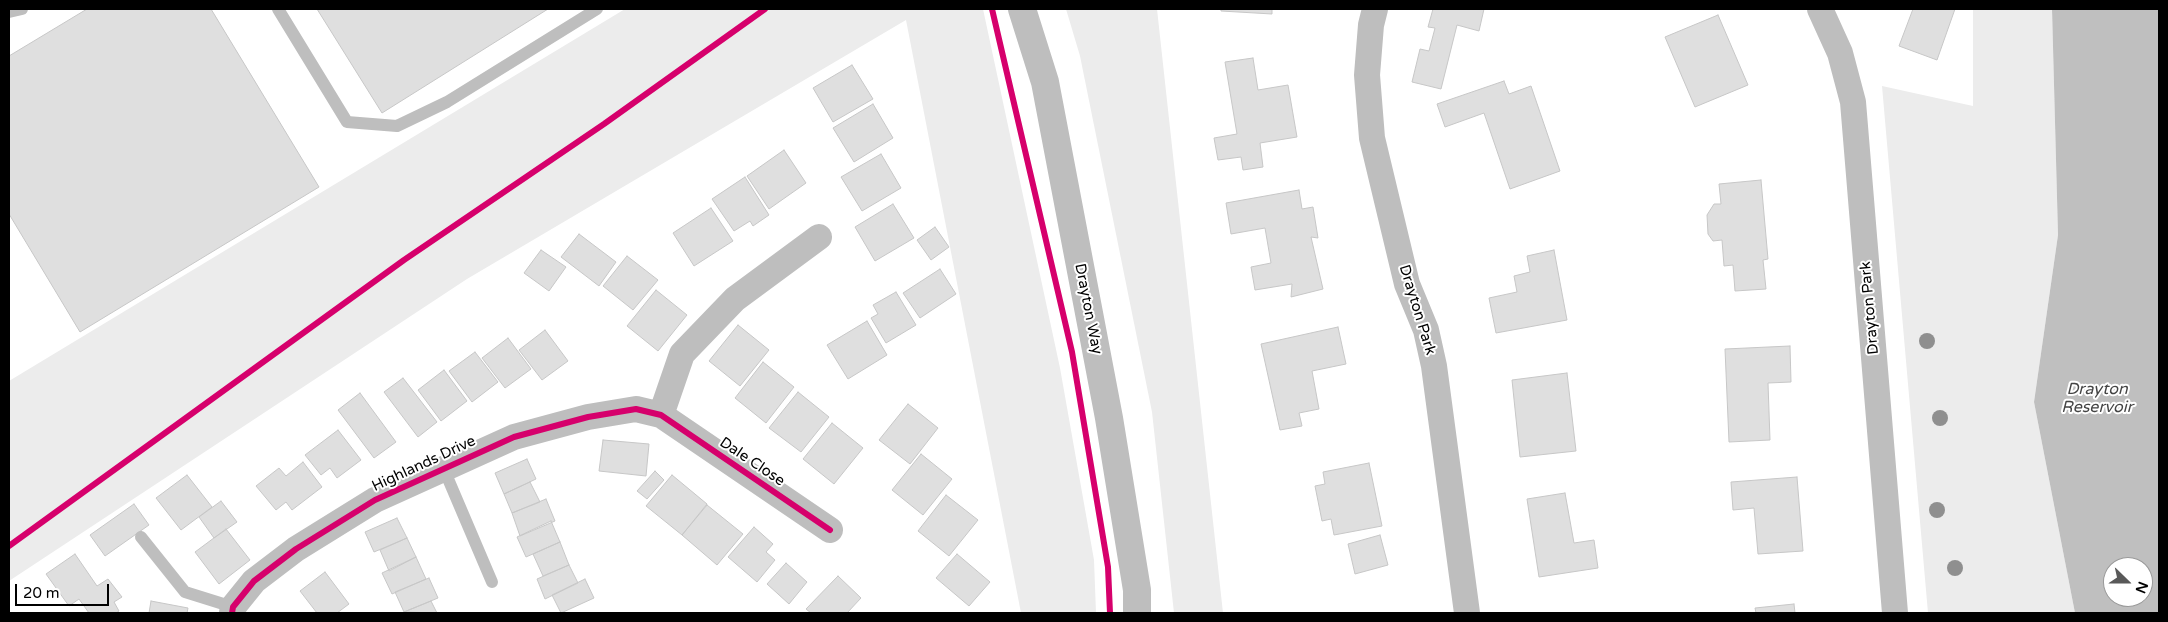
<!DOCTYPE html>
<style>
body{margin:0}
#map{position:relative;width:2168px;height:622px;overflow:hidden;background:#fff;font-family:"Varela Round",sans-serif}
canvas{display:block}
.frame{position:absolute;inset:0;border:10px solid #000;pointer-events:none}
.north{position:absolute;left:2103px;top:557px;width:50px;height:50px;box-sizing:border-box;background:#fff;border:1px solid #999;border-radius:50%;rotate:112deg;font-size:14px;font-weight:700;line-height:20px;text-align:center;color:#000}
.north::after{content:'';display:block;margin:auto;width:18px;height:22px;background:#595959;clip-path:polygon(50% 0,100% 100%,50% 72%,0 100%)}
.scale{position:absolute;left:15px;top:584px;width:94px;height:22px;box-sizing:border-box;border:2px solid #000;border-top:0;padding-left:6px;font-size:15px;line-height:18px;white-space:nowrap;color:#000;-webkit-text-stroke:4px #fff;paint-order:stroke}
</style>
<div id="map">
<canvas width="2168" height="622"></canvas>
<div class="frame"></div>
<div class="north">N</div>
<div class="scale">20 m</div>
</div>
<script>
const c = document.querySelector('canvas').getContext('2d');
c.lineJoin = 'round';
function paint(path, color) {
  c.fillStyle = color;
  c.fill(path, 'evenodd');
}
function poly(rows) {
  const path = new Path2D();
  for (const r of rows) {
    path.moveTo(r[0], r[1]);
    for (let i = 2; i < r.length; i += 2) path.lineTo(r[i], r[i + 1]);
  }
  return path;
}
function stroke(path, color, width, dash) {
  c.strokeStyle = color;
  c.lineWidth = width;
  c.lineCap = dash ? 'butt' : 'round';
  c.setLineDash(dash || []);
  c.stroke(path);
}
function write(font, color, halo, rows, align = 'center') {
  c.font = font + ' "Varela Round",sans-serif';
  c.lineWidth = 4;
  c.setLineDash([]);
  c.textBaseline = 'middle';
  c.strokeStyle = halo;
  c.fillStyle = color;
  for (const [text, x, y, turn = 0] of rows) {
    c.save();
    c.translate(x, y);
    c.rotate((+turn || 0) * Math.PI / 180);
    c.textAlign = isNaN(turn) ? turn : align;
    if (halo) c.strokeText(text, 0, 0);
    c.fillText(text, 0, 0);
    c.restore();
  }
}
paint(poly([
 [625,9,983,9,1060,368,1094,560,1096,613,1021,613,906,20,467,279,9,581,9,381],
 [1066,9,1157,9,1223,613,1174,613,1152,412,1080,56],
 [1973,9,2052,9,2058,235,2034,402,2075,613,1928,613,1882,86,1973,106]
]), '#ececec');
paint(poly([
 [2052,9,2159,9,2159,613,2075,613,2034,402,2058,235],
 [2113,567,2143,567,2143,597,2113,597]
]), '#bfbfbf');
const building = poly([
 [87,9,211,9,319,187,80,332,9,214,9,56,87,9],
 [317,9,548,9,382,113,317,9],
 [1221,9,1272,9,1272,14,1221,11,1221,9],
 [1433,9,1484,9,1479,31,1457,25,1441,89,1412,82,1420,49,1429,51,1435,28,1428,27,1433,9],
 [1913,9,1955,9,1937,60,1899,46,1913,9],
 [1718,15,1748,85,1695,107,1665,37,1718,15],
 [1253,58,1258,90,1288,85,1297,137,1260,143,1263,167,1243,170,1241,157,1218,160,1214,138,1237,134,1225,62,1253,58],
 [852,65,873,99,833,122,813,88,852,65],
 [1504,81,1509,94,1531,86,1560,171,1510,189,1484,113,1445,127,1437,104,1504,81],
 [873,104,893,138,854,162,833,128,873,104],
 [784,150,806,183,769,209,747,176,784,150],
 [881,154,901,188,862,211,841,177,881,154],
 [745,177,769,215,753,226,750,221,734,231,712,199,745,177],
 [1761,180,1768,259,1763,260,1766,289,1735,291,1733,265,1724,266,1722,240,1713,241,1708,234,1707,215,1714,204,1721,204,1719,184,1761,180],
 [1299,190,1302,209,1313,207,1318,238,1311,237,1323,289,1291,297,1292,284,1255,290,1251,267,1271,263,1265,228,1231,234,1226,203,1299,190],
 [893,204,914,238,875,261,855,227,893,204],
 [711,208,733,241,694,266,673,233,711,208],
 [935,227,949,247,931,260,917,240,935,227],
 [579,234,616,262,599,286,561,257,579,234],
 [541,250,566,267,549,291,524,273,541,250],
 [1554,250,1567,320,1496,333,1489,298,1517,292,1514,276,1530,272,1527,256,1554,250],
 [627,256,658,280,633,310,603,286,627,256],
 [940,269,956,294,920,318,903,293,940,269],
 [656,290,687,315,658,351,627,326,656,290],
 [896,292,916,325,886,343,871,318,878,314,873,305,896,292],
 [867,321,887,355,848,379,827,345,867,321],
 [738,325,769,350,740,386,709,361,738,325],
 [1338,327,1346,364,1312,371,1319,409,1299,413,1302,426,1280,430,1261,344,1338,327],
 [545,330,568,361,542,380,519,350,545,330],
 [508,338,531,369,505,388,482,358,508,338],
 [1790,346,1791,382,1768,383,1770,440,1729,442,1725,349,1790,346],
 [475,352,498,382,472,402,449,371,475,352],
 [763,362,794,387,766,423,735,398,763,362],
 [444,370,467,401,441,421,418,390,444,370],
 [1567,373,1576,451,1520,457,1512,380,1567,373],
 [403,378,437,422,418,437,384,392,403,378],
 [798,392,829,417,801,452,769,428,798,392],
 [360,393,396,442,374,458,338,410,360,393],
 [908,404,938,428,910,464,879,440,908,404],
 [832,423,863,448,834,484,803,459,832,423],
 [338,430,361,460,337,478,330,468,321,475,305,455,338,430],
 [603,440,649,444,646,476,599,471,603,440],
 [921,454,952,479,923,515,892,490,921,454],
 [527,459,536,479,504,494,495,473,527,459],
 [303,462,322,487,292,510,286,502,276,510,256,486,279,468,286,476,303,462],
 [1369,463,1382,526,1334,535,1331,519,1322,521,1315,486,1325,484,1323,472,1369,463],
 [655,471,664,480,647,499,637,491,655,471],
 [187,475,212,507,181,530,156,498,187,475],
 [672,475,707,504,682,535,646,506,672,475],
 [1797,477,1803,551,1758,554,1754,508,1733,510,1731,482,1797,477],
 [530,482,540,502,512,513,504,494,530,482],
 [1565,493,1574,543,1594,540,1598,568,1539,577,1527,499,1565,493],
 [946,495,978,520,949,556,918,531,946,495],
 [546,499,555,521,520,536,512,513,546,499],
 [221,501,237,522,214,538,199,517,221,501],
 [134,504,149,525,105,556,90,535,134,504],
 [707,505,743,534,717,565,682,535,707,505],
 [397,518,407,538,374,552,365,532,397,518],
 [551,521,560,542,526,557,517,537,551,521],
 [754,527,773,544,766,552,775,560,757,582,728,557,754,527],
 [226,529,250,560,219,584,195,552,226,529],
 [1380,535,1388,565,1355,574,1348,544,1380,535],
 [407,538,416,557,389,571,380,550,407,538],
 [560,542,569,565,543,576,533,554,560,542],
 [75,554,97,586,108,579,122,597,114,602,119,611,116,613,89,613,79,599,69,606,46,574,75,554],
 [957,554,990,582,969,606,936,578,957,554],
 [416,557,426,579,392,594,382,573,416,557],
 [786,563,807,582,789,604,767,584,786,563],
 [569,565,578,583,545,599,537,579,569,565],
 [325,572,349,604,337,613,317,613,300,591,325,572],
 [838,576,861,598,847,613,811,613,806,609,838,576],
 [429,578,438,598,404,612,395,592,429,578],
 [585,579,594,598,561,613,552,595,585,579],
 [151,601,188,608,187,613,149,613,151,601],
 [431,601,437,613,404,612,431,601],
 [1794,604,1795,613,1756,613,1755,608,1794,604]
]);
paint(building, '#dfdfdf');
stroke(building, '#c7c7c7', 1);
stroke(poly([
 [278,9,347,122,397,126,447,102,597,9],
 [9,12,22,9],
 [443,467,492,582],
 [141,537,185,592,233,607]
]), '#bebebe', 12);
stroke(poly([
 [1375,9,1371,25,1367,75,1372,138,1407,284,1426,330,1434,366,1467,613],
 [1820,9,1840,53,1853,102,1895,613],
 [661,415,682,354,735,299,819,237],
 [232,613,233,607,254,581,296,549,375,500,514,437,588,417,636,409,661,415,830,530]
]), '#bebebe', 26);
stroke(poly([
 [1022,9,1045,82,1109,418,1137,590,1137,613]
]), '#bebebe', 28);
stroke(poly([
 [992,9,1072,352,1108,567,1110,613],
 [9,546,404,260,604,124,765,9],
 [232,613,233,607,254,581,296,549,375,500,514,437,588,417,636,409,661,415,830,530]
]), '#d6006c', 6);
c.fillStyle = '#8f8f8f';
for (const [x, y] of [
 [1927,341],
 [1940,418],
 [1937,510],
 [1955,568]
]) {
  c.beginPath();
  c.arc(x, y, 8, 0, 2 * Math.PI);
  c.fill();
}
write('15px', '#000', '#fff', [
 ["Drayton Park",1870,308,-95],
 ["Drayton Way",1088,309,79],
 ["Drayton Park",1417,310,73],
 ["Dale Close",752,462,34],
 ["Highlands Drive",424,464,-25]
]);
write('italic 16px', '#444', '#fff', [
 ["Drayton",2097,390],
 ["Reservoir",2097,408]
]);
</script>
